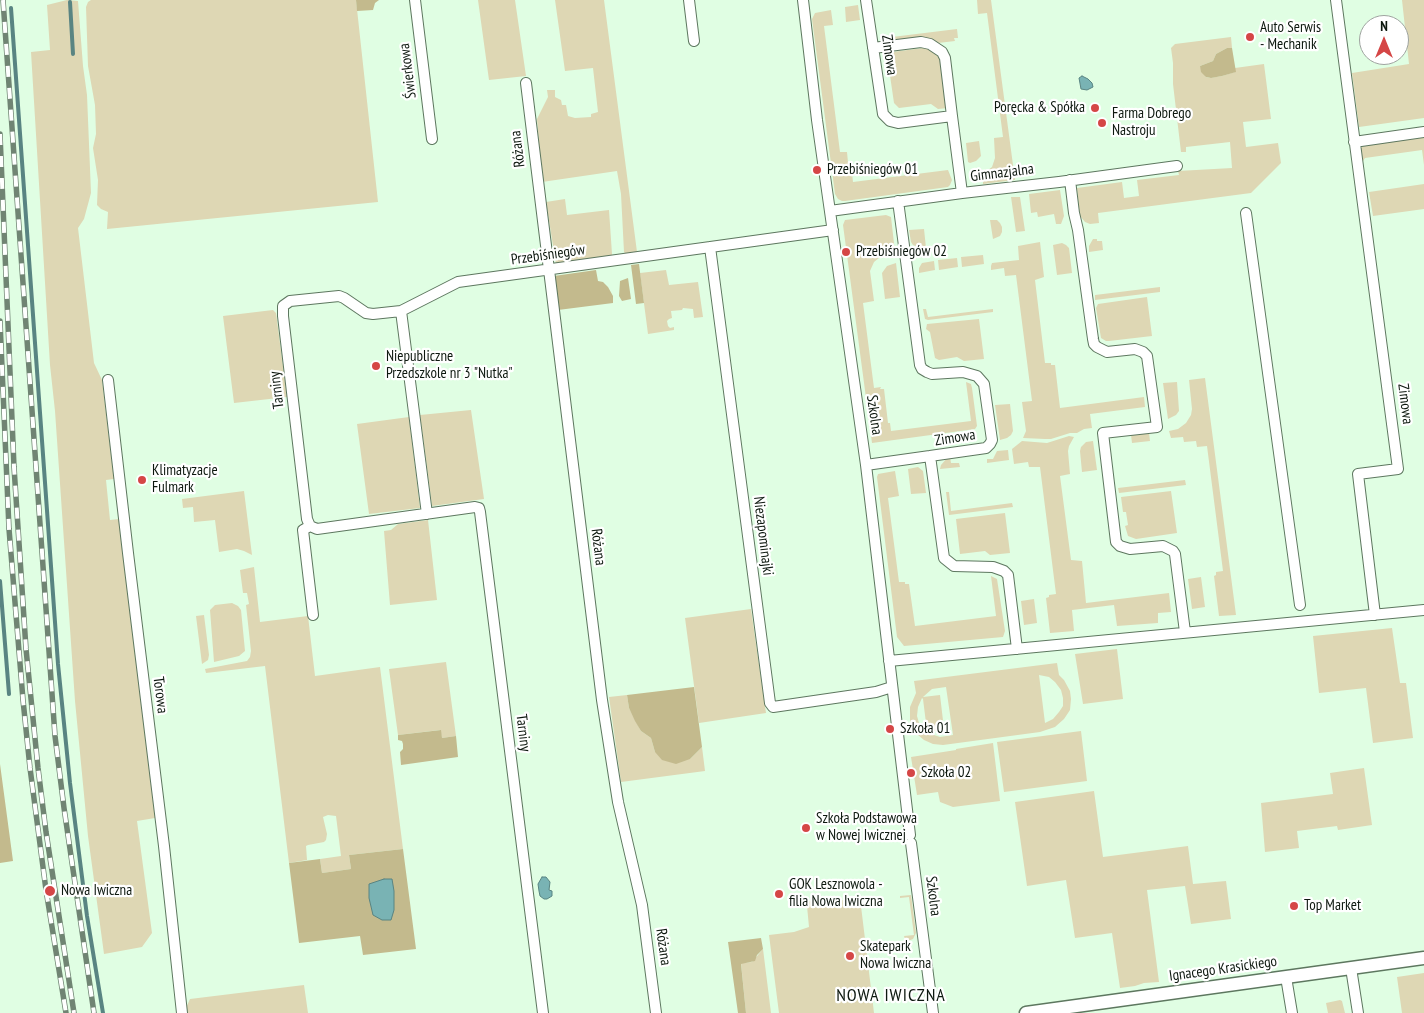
<!DOCTYPE html>
<meta charset="utf-8">
<style>
body{margin:0}
#map{position:relative;width:1424px;height:1013px;overflow:hidden;background:#e0fee3;font-family:"PT Sans Narrow",sans-serif}
canvas{display:block}
.north{position:absolute;left:1359px;top:15px;width:50px;height:50px;box-sizing:border-box;background:#fff;border:1px solid #9ea39f;border-radius:50%;rotate:0deg;font-size:14px;font-weight:700;line-height:20px;text-align:center;color:#0d180f}
.north::after{content:'';display:block;margin:auto;width:18px;height:22px;background:#d54646;clip-path:polygon(50% 0,100% 100%,50% 72%,0 100%)}
</style>
<div id="map">
<canvas width="1424" height="1013"></canvas>
<div class="north">N</div>
</div>
<script>
const c = document.querySelector('canvas').getContext('2d');
c.lineJoin = 'round';
function paint(path, color) {
  c.fillStyle = color;
  c.fill(path, 'evenodd');
}
function poly(rows) {
  const path = new Path2D();
  for (const r of rows) {
    path.moveTo(r[0], r[1]);
    for (let i = 2; i < r.length; i += 2) path.lineTo(r[i], r[i + 1]);
  }
  return path;
}
function stroke(path, color, width, dash) {
  c.strokeStyle = color;
  c.lineWidth = width;
  c.lineCap = dash ? 'butt' : 'round';
  c.setLineDash(dash || []);
  c.stroke(path);
}
function write(font, color, halo, rows, align = 'center') {
  c.font = font + ' "PT Sans Narrow",sans-serif';
  c.lineWidth = 4.5;
  c.setLineDash([]);
  c.textBaseline = 'middle';
  c.strokeStyle = halo;
  c.fillStyle = color;
  for (const [text, x, y, turn = 0] of rows) {
    c.save();
    c.translate(x, y);
    c.rotate((+turn || 0) * Math.PI / 180);
    c.textAlign = isNaN(turn) ? turn : align;
    if (halo) c.strokeText(text, 0, 0);
    c.fillText(text, 0, 0);
    c.restore();
  }
}
paint(poly([
 [67,0,78,1,83,66,87,95,91,193,84,219,78,228,94,363,102,380,114,479,106,480,110,520,119,519,155,818,137,821,152,933,142,947,104,954,88,836,75,701,55,411,50,365,31,52,50,50,47,5],
 [91,0,356,0,378,202,107,229,108,212,101,209,97,205,98,180,93,148,96,134,95,105,88,66,86,7,88,2],
 [478,0,515,0,526,76,489,80],
 [555,0,604,0,637,252,626,254,624,252,621,194,617,171,542,182,537,119,548,97,547,90,555,90,555,97,561,100,562,105,566,105,568,116,575,118,591,117,591,114,598,112,593,68,565,71],
 [977,0,991,0,1015,180,983,184,983,174,992,167,995,158,994,138,1003,137,987,13,978,14],
 [1402,0,1424,0,1424,118,1359,127,1352,73,1409,64],
 [858,5,860,20,846,22,845,7],
 [831,10,833,25,824,26,840,152,847,152,849,173,852,173,853,182,948,170,952,180,950,185,948,187,845,201,842,201,838,199,835,194,812,19,815,13],
 [957,29,958,38,954,38,955,41,938,43,931,39,925,38,890,42,885,41,884,38],
 [1231,37,1232,48,1227,48,1216,54,1213,61,1200,66,1206,77,1210,78,1222,76,1235,72,1235,68,1264,64,1271,119,1243,122,1246,147,1278,143,1281,163,1251,193,1098,213,1099,223,1090,224,1085,222,1080,216,1077,188,1122,182,1124,198,1139,196,1137,180,1179,175,1178,171,1232,168,1230,142,1186,147,1186,152,1181,152,1173,84,1173,63,1171,48,1175,44],
 [923,48,930,49,938,55,943,62,948,108,938,109,931,104,899,108,894,103,887,55,885,53],
 [1424,137,1424,165,1422,150,1365,158,1362,163,1360,150,1362,146,1365,145],
 [979,141,981,156,976,161,970,163,968,162,966,143],
 [1424,184,1424,209,1373,216,1369,192],
 [1060,190,1064,216,1061,224,1056,224,1054,214,1038,217,1037,212,1031,213,1029,194],
 [1011,197,1020,197,1025,231,1016,232],
 [565,199,567,215,609,210,612,254,611,257,556,264,546,202],
 [886,215,891,217,895,252,885,253,874,262,870,271,874,301,863,303,874,388,881,387,880,389,884,389,888,423,890,423,891,431,971,421,966,382,971,384,972,388,977,426,975,429,872,443,843,225,845,220],
 [990,220,997,220,1000,223,1002,227,1002,232,1000,236,993,239],
 [924,229,926,248,920,248,913,245,911,242,909,230],
 [1093,239,1097,239,1097,241,1102,241,1103,250,1089,252,1089,246],
 [1040,242,1044,277,1035,280,1045,363,1051,363,1051,365,1055,365,1060,408,1144,397,1145,407,1090,414,1092,428,1084,429,1077,433,1070,433,1051,439,1045,439,1023,438,1026,431,1022,402,1032,401,1016,275,1005,276,1004,268,991,270,991,266,992,263,1019,260,1018,246],
 [1062,243,1066,245,1069,248,1072,273,1057,275,1053,245],
 [983,255,984,264,962,267,961,257],
 [957,258,958,267,939,270,938,260],
 [934,261,935,270,919,273,919,268,922,263],
 [896,263,900,297,885,299,882,273,887,266],
 [666,270,669,285,698,282,703,317,694,318,693,309,683,308,682,310,671,311,672,318,669,319,667,321,668,326,670,328,674,327,674,330,648,334,640,273],
 [1160,287,1160,292,1095,300,1095,295],
 [1147,297,1152,336,1109,341,1106,341,1101,338,1096,308,1098,304],
 [923,309,926,309,928,317,993,309,993,312,928,320,925,319],
 [273,310,276,313,287,397,234,403,223,316],
 [979,319,984,359,964,361,957,357,939,360,935,358,930,332,926,329,927,324],
 [1205,378,1236,615,1219,616,1214,576,1216,575,1216,572,1223,571,1207,446,1197,447,1196,441,1184,442,1183,437,1171,438,1169,431,1178,429,1186,423,1191,415,1192,409,1189,380],
 [1177,382,1179,411,1176,415,1168,419,1163,383],
 [1010,404,1013,431,1011,435,1007,438,1000,440,995,405],
 [471,410,484,499,432,506,420,415],
 [409,417,420,508,369,514,357,424],
 [1149,433,1150,441,1132,443,1131,435],
 [1069,436,1074,437,1069,446,1068,451,1070,474,1060,476,1071,560,1082,561,1086,603,1169,593,1171,612,1158,613,1158,623,1117,626,1114,605,1072,610,1074,631,1050,633,1046,598,1049,597,1049,595,1056,594,1040,467,1029,467,1028,462,1014,464,1012,449,1022,441,1047,443],
 [1093,441,1097,470,1082,472,1080,451,1081,447,1086,442],
 [1008,450,1009,460,987,463,987,459,993,459,997,451],
 [948,457,950,457,951,463,959,463,960,467,940,469,941,465],
 [918,467,923,471,926,493,911,494,908,469],
 [895,471,899,496,888,498,899,582,905,582,905,584,909,584,915,626,996,616,991,576,997,579,1005,631,1003,637,904,646,897,637,877,477,878,474],
 [1185,480,1186,485,1119,493,1118,488],
 [244,491,252,555,244,551,237,549,219,552,215,520,194,522,193,507,183,508,182,499],
 [1171,491,1177,533,1136,539,1128,536,1125,526,1128,525,1126,512,1123,512,1121,497],
 [946,492,949,492,951,511,1012,503,1013,507,949,515],
 [1005,513,1010,553,990,555,985,551,960,554,956,519],
 [428,520,437,600,390,605,384,531,391,530,398,524],
 [254,567,260,622,308,616,315,676,380,667,403,849,349,855,351,869,322,873,320,859,341,856,336,816,328,815,323,817,327,834,326,840,324,842,308,845,306,846,307,860,289,863,265,666,206,673,205,669,247,661,250,657,251,651,246,605,249,604,247,593,243,593,240,570],
 [1201,577,1205,607,1192,609,1188,579],
 [1034,599,1037,623,1024,625,1021,601],
 [232,603,238,606,241,610,245,651,239,656,214,662,210,610,215,605],
 [751,609,766,713,699,723,685,618],
 [204,615,209,655,208,660,202,664,196,616],
 [1392,628,1400,683,1406,683,1413,738,1373,743,1366,688,1319,693,1313,636],
 [1117,649,1123,699,1083,704,1075,654],
 [446,662,456,736,442,738,440,730,398,735,389,669],
 [1057,663,1059,675,1064,680,1070,691,1071,699,1070,710,1064,719,1055,727,1040,732,943,745,933,744,924,740,918,735,913,728,910,720,910,707,916,693,914,681],
 [1039,675,1049,677,1055,682,1061,690,1063,698,1063,706,1059,712,1053,719,1045,723],
 [946,687,953,735,940,737,931,734,928,732,944,729,940,695,923,697,932,689],
 [922,698,923,699,927,731,919,723,917,716,918,707],
 [627,695,629,708,641,731,651,738,655,752,690,759,702,747,705,771,621,782,609,697],
 [1081,731,1087,781,1004,792,997,742],
 [993,743,1000,801,953,807,940,802,938,792,917,795,911,757,956,750,956,749],
 [1364,768,1372,825,1338,830,1337,826,1297,831,1299,848,1265,852,1261,803,1333,794,1330,773],
 [1094,791,1103,857,1188,846,1193,884,1226,881,1231,919,1191,924,1185,886,1147,890,1159,982,1144,983,1135,986,1120,988,1112,933,1075,938,1066,880,1027,886,1015,802],
 [911,895,916,933,913,939,908,941,905,939,904,936,914,935,909,897,900,898,900,896],
 [860,898,874,1013,779,1013,769,935,794,932,809,927,807,906,808,901,828,899,828,902],
 [763,949,771,1013,746,1013,741,963,752,962],
 [1424,973,1424,1013,1402,1013,1397,977],
 [304,985,308,1013,186,1013,185,1010,190,999],
 [1340,1000,1342,1001,1345,1013,1328,1013,1326,1003]
]), '#ded7b4');
paint(poly([
 [356,0,379,0,375,3,373,10,357,11],
 [1227,48,1232,48,1236,72,1222,76,1211,78,1206,77,1201,72,1200,66,1213,61,1216,54],
 [639,264,644,303,636,304,631,265],
 [596,270,598,281,603,282,608,287,613,296,613,303,558,310,554,276],
 [628,278,631,299,622,301,619,296,620,281],
 [694,687,702,747,690,759,676,764,662,760,655,752,651,738,641,731,635,721,629,708,627,695],
 [441,730,442,738,456,736,458,757,401,765,400,752,403,749,403,744,402,741,398,740,398,735],
 [0,764,13,861,0,863],
 [403,849,416,949,363,955,360,936,299,943,289,863,320,859,322,873,351,869,349,855],
 [761,938,763,949,757,955,755,961,741,964,746,1013,738,1013,728,942]
]), '#c3ba8d');
const water = poly([
 [1082,76,1088,79,1092,83,1093,87,1087,90,1081,89,1079,78,1082,76],
 [542,877,546,877,550,882,549,890,552,891,552,896,547,899,544,899,540,896,539,891,538,884,542,877],
 [384,879,392,879,394,891,394,910,391,920,382,920,373,915,369,898,369,884,384,879]
]);
paint(water, '#79b3b4');
stroke(water, '#598482', 1);
stroke(poly([
 [70,2,73,54],
 [11,8,58,664,70,783,87,916,103,1013],
 [0,581,9,694]
]), '#598482', 4);
const minor = poly([
 [415,0,432,139],
 [689,0,694,41],
 [803,0,817,120,866,465,910,835],
 [866,0,883,114,890,121,898,123,952,116,962,193],
 [1336,0,1398,469,1358,474,1375,615],
 [873,48,921,42,930,44,942,52,945,58,952,116],
 [526,83,602,700,618,802,642,905,656,1013],
 [1354,142,1424,132],
 [1070,180,1074,213,1078,230,1093,339,1094,344,1097,347,1107,352,1135,349,1143,352,1147,356,1157,427,1103,433,1116,542,1120,546,1130,549,1163,546,1173,551,1175,554,1185,632],
 [898,201,920,365,922,369,927,372,932,374,963,372,977,376,984,384,992,440,990,444,986,448,930,456,944,558,954,566,993,567,1004,571,1008,575,1017,649],
 [830,211,962,193,1059,182,1177,166],
 [1246,213,1300,605],
 [710,247,770,703,773,707,876,692,892,687],
 [401,311,427,514],
 [108,380,128,553,164,846,182,1013],
 [866,465,930,456],
 [310,526,303,530,313,615],
 [889,661,1424,610],
 [911,843,933,1013],
 [1351,968,1358,1013],
 [1286,977,1292,1013],
 [543,1013,480,512,479,508,475,507,317,529,310,526,307,519,283,316,283,306,290,301,339,296,344,298,366,313,373,314,401,311,458,282,833,230]
]);
const tertiary = poly([
 [1026,1013,1424,958]
]);
stroke(minor, '#5d775f', 12);
stroke(tertiary, '#5d775f', 15);
stroke(minor, '#fff', 10);
stroke(tertiary, '#fff', 12);
const rail = poly([
 [3,0,55,736,64,808,94,1013],
 [0,134,14,467,26,649,38,768,46,832,74,1013],
 [0,321,9,529,23,700,30,768,46,890,66,1013]
]);
stroke(rail, '#708473', 5.5);
stroke(rail, '#fff', 4, [11]);
for (const [x, y, r, color] of [
 [1250,37,5,"#d54646"],
 [1095,108,5,"#d54646"],
 [1102,123,5,"#d54646"],
 [817,170,5,"#d54646"],
 [846,252,5,"#d54646"],
 [376,366,5,"#d54646"],
 [142,480,5,"#d54646"],
 [890,729,5,"#d54646"],
 [911,773,5,"#d54646"],
 [806,828,5,"#d54646"],
 [50,891,6,"#d54646"],
 [779,894,5,"#d54646"],
 [1294,906,5,"#d54646"],
 [850,956,5,"#d54646"]
]) {
  const dot = new Path2D();
  dot.arc(x, y, r, 0, 2 * Math.PI);
  c.fillStyle = color;
  c.fill(dot);
  stroke(dot, '#fff', 2);
}
write('15px', '#0d180f', '#fff', [
 ["Auto Serwis",1260,28],
 ["- Mechanik",1260,45],
 ["Poręcka & Spółka",1085,108,"right"],
 ["Farma Dobrego",1112,114],
 ["Nastroju",1112,131],
 ["Przebiśniegów 01",827,170],
 ["Przebiśniegów 02",856,252],
 ["Niepubliczne",386,357],
 ["Przedszkole nr 3 \"Nutka\"",386,374],
 ["Klimatyzacje",152,471],
 ["Fulmark",152,488],
 ["Szkoła 01",900,729],
 ["Szkoła 02",921,773],
 ["Szkoła Podstawowa",816,819],
 ["w Nowej Iwicznej",816,836],
 ["GOK Lesznowola -",789,885],
 ["filia Nowa Iwiczna",789,902],
 ["Nowa Iwiczna",61,891],
 ["Top Market",1304,906],
 ["Skatepark",860,947],
 ["Nowa Iwiczna",860,964]
], 'left');
write('15px', '#0d180f', '#fff', [
 ["Zimowa",889,55,82],
 ["Świerkowa",408,71,-97],
 ["Różana",518,149,-97],
 ["Gimnazjalna",1002,173,-7],
 ["Przebiśniegów",548,255,-8],
 ["Tarniny",277,390,-97],
 ["Zimowa",1405,404,83],
 ["Szkolna",874,415,82],
 ["Zimowa",955,438,-9],
 ["Niezapominajki",763,536,83],
 ["Różana",598,547,83],
 ["Torowa",160,695,83],
 ["Tarniny",523,733,83],
 ["Szkolna",933,896,83],
 ["Różana",663,947,82],
 ["Ignacego Krasickiego",1223,969,-8]
]);
c.letterSpacing = '1px';
write('18px', '#0d180f', '#fff', [
 ["NOWA IWICZNA",891,996]
]);
c.letterSpacing = '0px';
</script>
